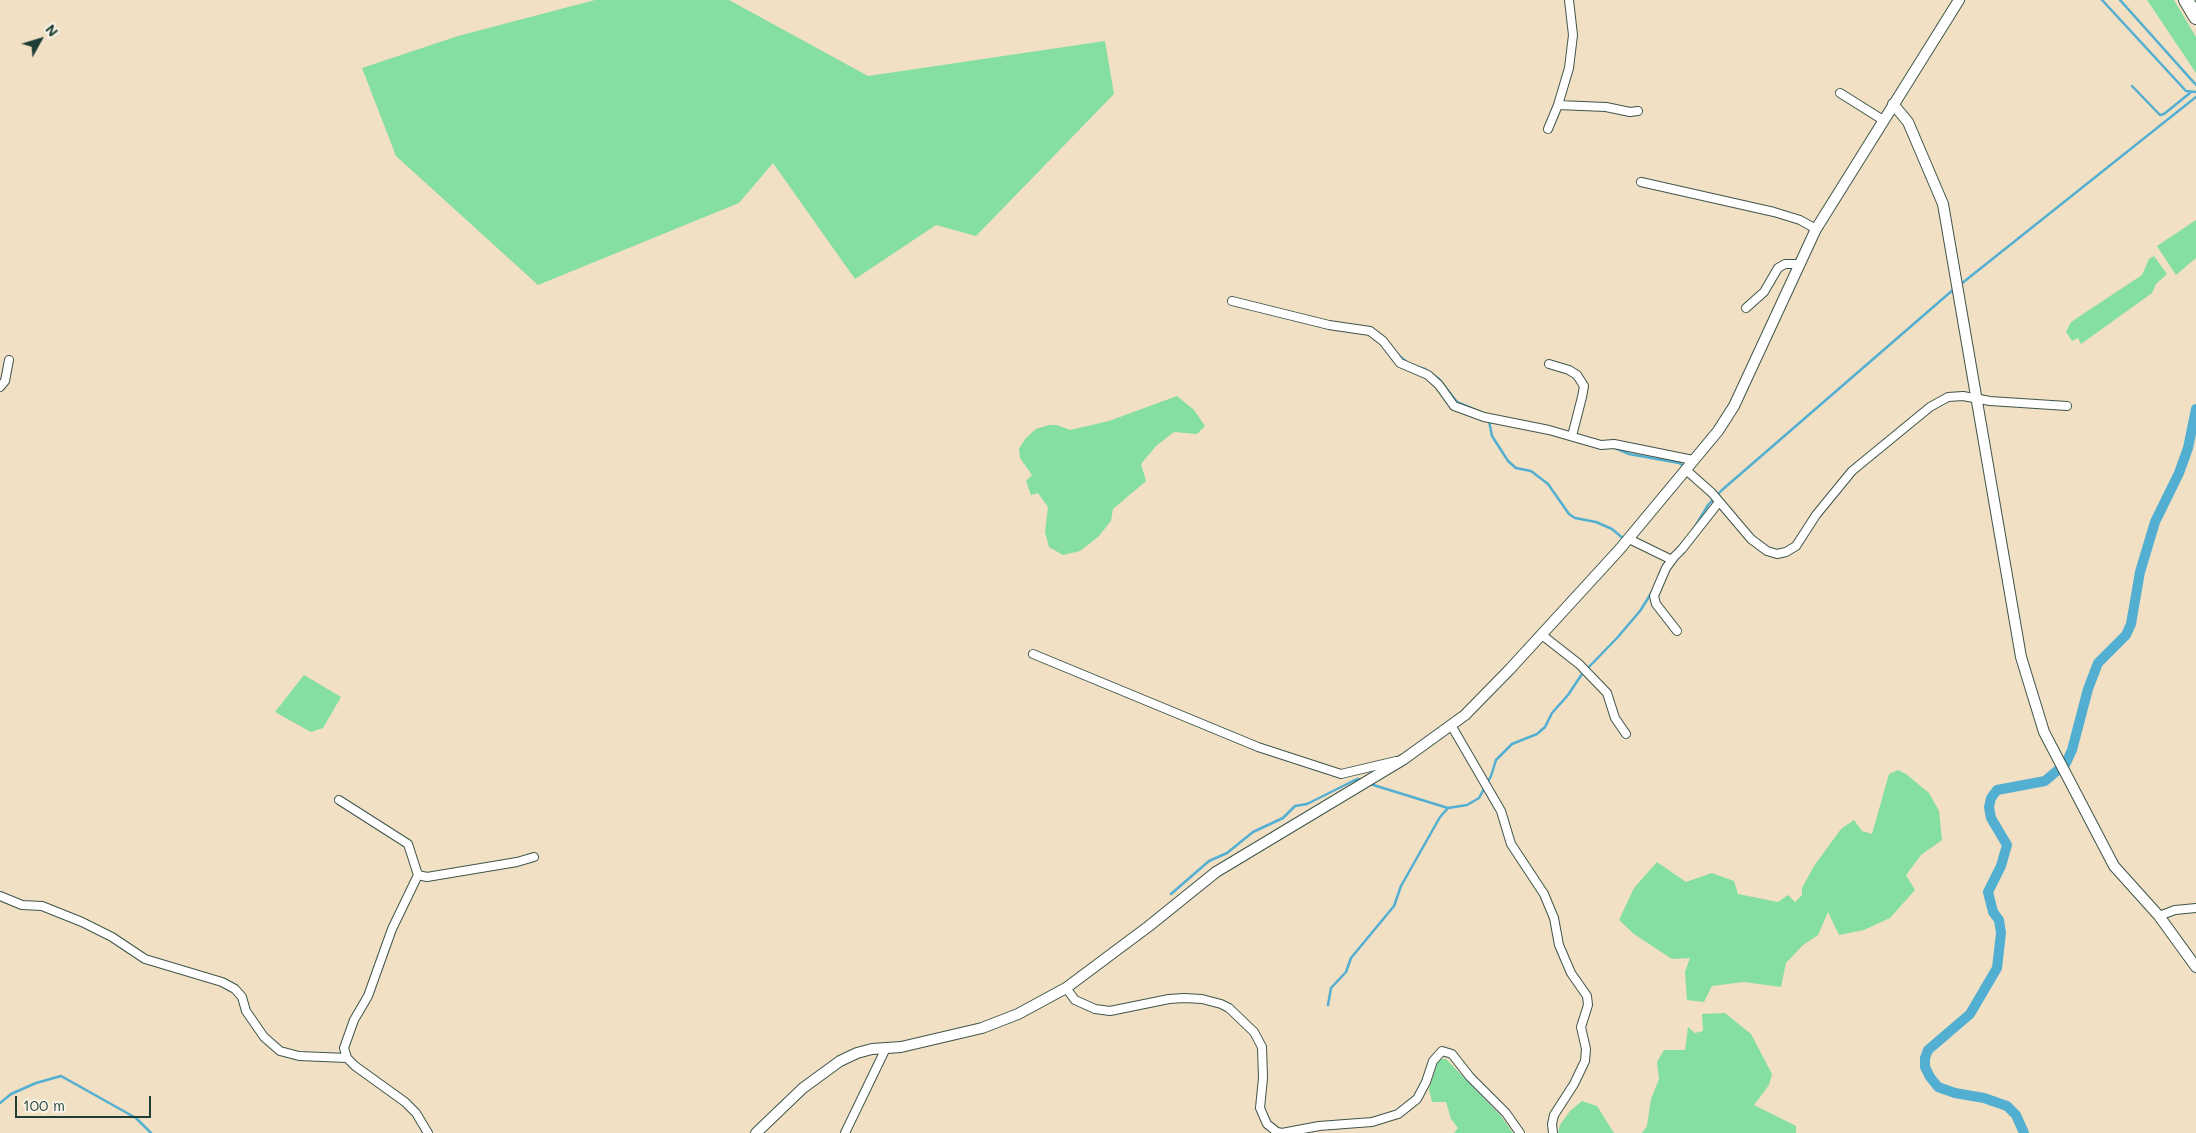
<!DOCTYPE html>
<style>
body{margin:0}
#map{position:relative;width:2196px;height:1133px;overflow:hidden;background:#f1e0c3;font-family:Mali,sans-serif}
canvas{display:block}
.north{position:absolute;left:15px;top:15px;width:50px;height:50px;-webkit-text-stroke:4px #f7f3e8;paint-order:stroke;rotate:51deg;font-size:14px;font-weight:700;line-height:20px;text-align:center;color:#1f3d34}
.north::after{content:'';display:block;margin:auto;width:18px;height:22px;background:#1f3d34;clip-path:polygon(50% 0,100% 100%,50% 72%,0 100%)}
.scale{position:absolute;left:15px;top:1096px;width:136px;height:22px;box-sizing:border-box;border:2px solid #1f3d34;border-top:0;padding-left:6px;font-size:15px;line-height:18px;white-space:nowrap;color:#1f3d34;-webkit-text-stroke:4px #f7f3e8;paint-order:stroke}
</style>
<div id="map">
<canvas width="2196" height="1133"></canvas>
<div class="north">N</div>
<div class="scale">100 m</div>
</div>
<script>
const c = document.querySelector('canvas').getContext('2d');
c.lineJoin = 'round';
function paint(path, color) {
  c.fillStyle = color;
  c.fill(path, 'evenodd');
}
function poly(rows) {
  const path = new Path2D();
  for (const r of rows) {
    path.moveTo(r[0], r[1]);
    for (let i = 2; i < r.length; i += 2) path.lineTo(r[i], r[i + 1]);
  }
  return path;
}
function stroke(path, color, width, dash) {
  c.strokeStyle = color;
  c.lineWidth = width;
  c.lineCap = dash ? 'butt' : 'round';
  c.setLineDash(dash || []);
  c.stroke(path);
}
paint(poly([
 [595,0,729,0,868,76,1105,41,1114,94,976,236,936,225,855,279,773,163,739,203,538,285,396,156,362,68,458,36],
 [2147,0,2174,0,2196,37,2196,73],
 [2196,220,2196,258,2176,275,2157,246],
 [2154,256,2167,274,2156,284,2152,293,2081,344,2078,338,2072,341,2066,332,2071,322,2142,275,2149,259],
 [1177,396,1194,410,1205,426,1197,434,1174,432,1156,446,1141,464,1146,481,1113,509,1111,521,1098,537,1080,551,1063,555,1049,547,1045,532,1048,507,1038,493,1031,495,1026,481,1032,475,1020,458,1019,449,1025,439,1036,429,1049,425,1057,425,1070,430,1109,421],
 [304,675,341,697,323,728,311,732,275,712],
 [1898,770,1906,774,1929,793,1939,811,1942,840,1921,855,1906,875,1915,890,1890,918,1864,930,1839,935,1828,912,1818,935,1803,945,1786,963,1781,987,1744,982,1712,986,1704,1002,1687,1000,1685,972,1690,958,1672,959,1634,934,1619,920,1634,888,1657,862,1686,882,1712,873,1734,881,1738,894,1778,902,1788,895,1795,902,1802,895,1802,888,1814,866,1841,829,1854,820,1862,831,1872,834,1889,774],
 [1725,1013,1751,1034,1772,1074,1769,1085,1754,1105,1796,1126,1796,1133,1642,1133,1647,1126,1651,1099,1659,1079,1657,1062,1664,1050,1685,1050,1688,1027,1695,1033,1703,1031,1702,1014],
 [1439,1059,1446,1059,1501,1116,1513,1133,1454,1133,1458,1128,1451,1119,1446,1102,1432,1102,1429,1089],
 [1582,1101,1597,1106,1614,1133,1558,1133,1560,1125,1570,1111]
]), '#85dea2');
stroke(poly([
 [2102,0,2186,91,2196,92],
 [2120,0,2196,85],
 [2132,86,2160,115,2164,114,2190,93],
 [1961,284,2196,97],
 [1397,354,1408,363],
 [1418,367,1425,369,1439,379,1457,402,1485,414],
 [1489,421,1492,436,1508,461,1516,468,1531,471,1548,484,1569,514,1575,518,1596,522,1612,529,1625,540],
 [1615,448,1629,454,1679,463,1684,466],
 [1693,530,1708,505,1722,490,1954,289],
 [1659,575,1667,560],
 [1370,784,1448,808,1467,805,1479,798,1491,776,1496,760,1512,744,1537,734,1545,727,1552,713,1568,695,1582,674,1617,638,1640,611,1652,592],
 [1171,894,1209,861,1227,853,1253,832,1283,818,1295,806,1307,804,1353,781,1358,779,1363,781],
 [1328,1005,1331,988,1346,972,1351,958,1394,906,1401,886,1440,817,1448,808],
 [0,1103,11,1094,36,1083,61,1076,136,1118,151,1133]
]), '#53afd1', 2.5);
stroke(poly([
 [2024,1133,2016,1115,2007,1106,1984,1098,1955,1093,1938,1087,1930,1077,1925,1067,1925,1058,1928,1050,1970,1014,1997,968,2001,933,1999,920,1993,912,1988,892,2001,866,2007,845,1991,818,1989,807,1991,798,1997,790,2045,781,2066,763,2072,750,2088,689,2098,663,2126,635,2131,624,2140,572,2155,522,2179,473,2188,448,2196,409]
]), '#53afd1', 10);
const street = poly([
 [1840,93,1883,120],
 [1558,105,1606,107,1630,112,1638,111],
 [1548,129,1558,105,1569,68,1573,35,1569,0],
 [1641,182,1774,212,1800,220,1816,229],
 [1232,301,1329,325,1370,331,1383,341,1400,363,1428,375,1439,385,1454,406,1484,417,1549,430,1601,445,1614,444,1693,460],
 [1746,308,1764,292,1778,268,1785,264,1800,264],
 [1549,364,1569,370,1577,375,1584,386,1582,397,1572,436],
 [0,387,5,381,9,360],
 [1685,469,1712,493,1751,539,1767,551,1777,554,1786,552,1796,546,1816,515,1852,471,1930,407,1948,397,1963,396,1990,401,2067,406],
 [1629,539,1672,560],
 [1677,631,1656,604,1654,596,1666,568,1674,557,1682,549,1719,502],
 [1542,635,1579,664,1607,693,1615,718,1626,734],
 [1033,654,1258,747,1341,774,1396,761],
 [1451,725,1501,811,1511,844,1544,894,1554,918,1559,945,1571,973,1587,996,1588,1005,1581,1027,1586,1049,1585,1061,1574,1084,1554,1115,1552,1124,1553,1133],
 [339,800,408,844,418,875,392,929,368,996,354,1020,344,1048,347,1058,355,1066,405,1102,416,1113,428,1133],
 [418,875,427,877,517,862,534,857],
 [0,896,22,905,42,906,82,922,112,937,145,959,222,982,235,989,242,997,246,1011,264,1037,280,1051,299,1056,347,1058],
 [2159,916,2175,910,2196,908],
 [1066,988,1075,1000,1095,1009,1110,1011,1169,999,1184,998,1202,999,1221,1004,1229,1008,1254,1032,1262,1047,1263,1078,1260,1108,1267,1124,1277,1132,1282,1133,1319,1126,1372,1122,1398,1114,1417,1099,1426,1082,1433,1061,1442,1051,1452,1054,1470,1077,1506,1113,1520,1133],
 [845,1133,886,1048]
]);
const secondary = poly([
 [1893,104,1908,122,1943,204,2021,657,2044,732,2114,866,2159,916,2196,967],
 [756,1133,803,1088,840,1061,857,1053,872,1049,901,1047,982,1028,1018,1014,1066,988,1149,926,1216,872,1404,759,1465,715,1510,669,1619,550,1718,431,1734,406,1816,229,1959,0]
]);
const highway = poly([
 [2186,0,2196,17]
]);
stroke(street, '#3e5549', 10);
stroke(secondary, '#3e5549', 12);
stroke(highway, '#3e5549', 16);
stroke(street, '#fff', 8);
stroke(secondary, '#fff', 10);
stroke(highway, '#fff', 14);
</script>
